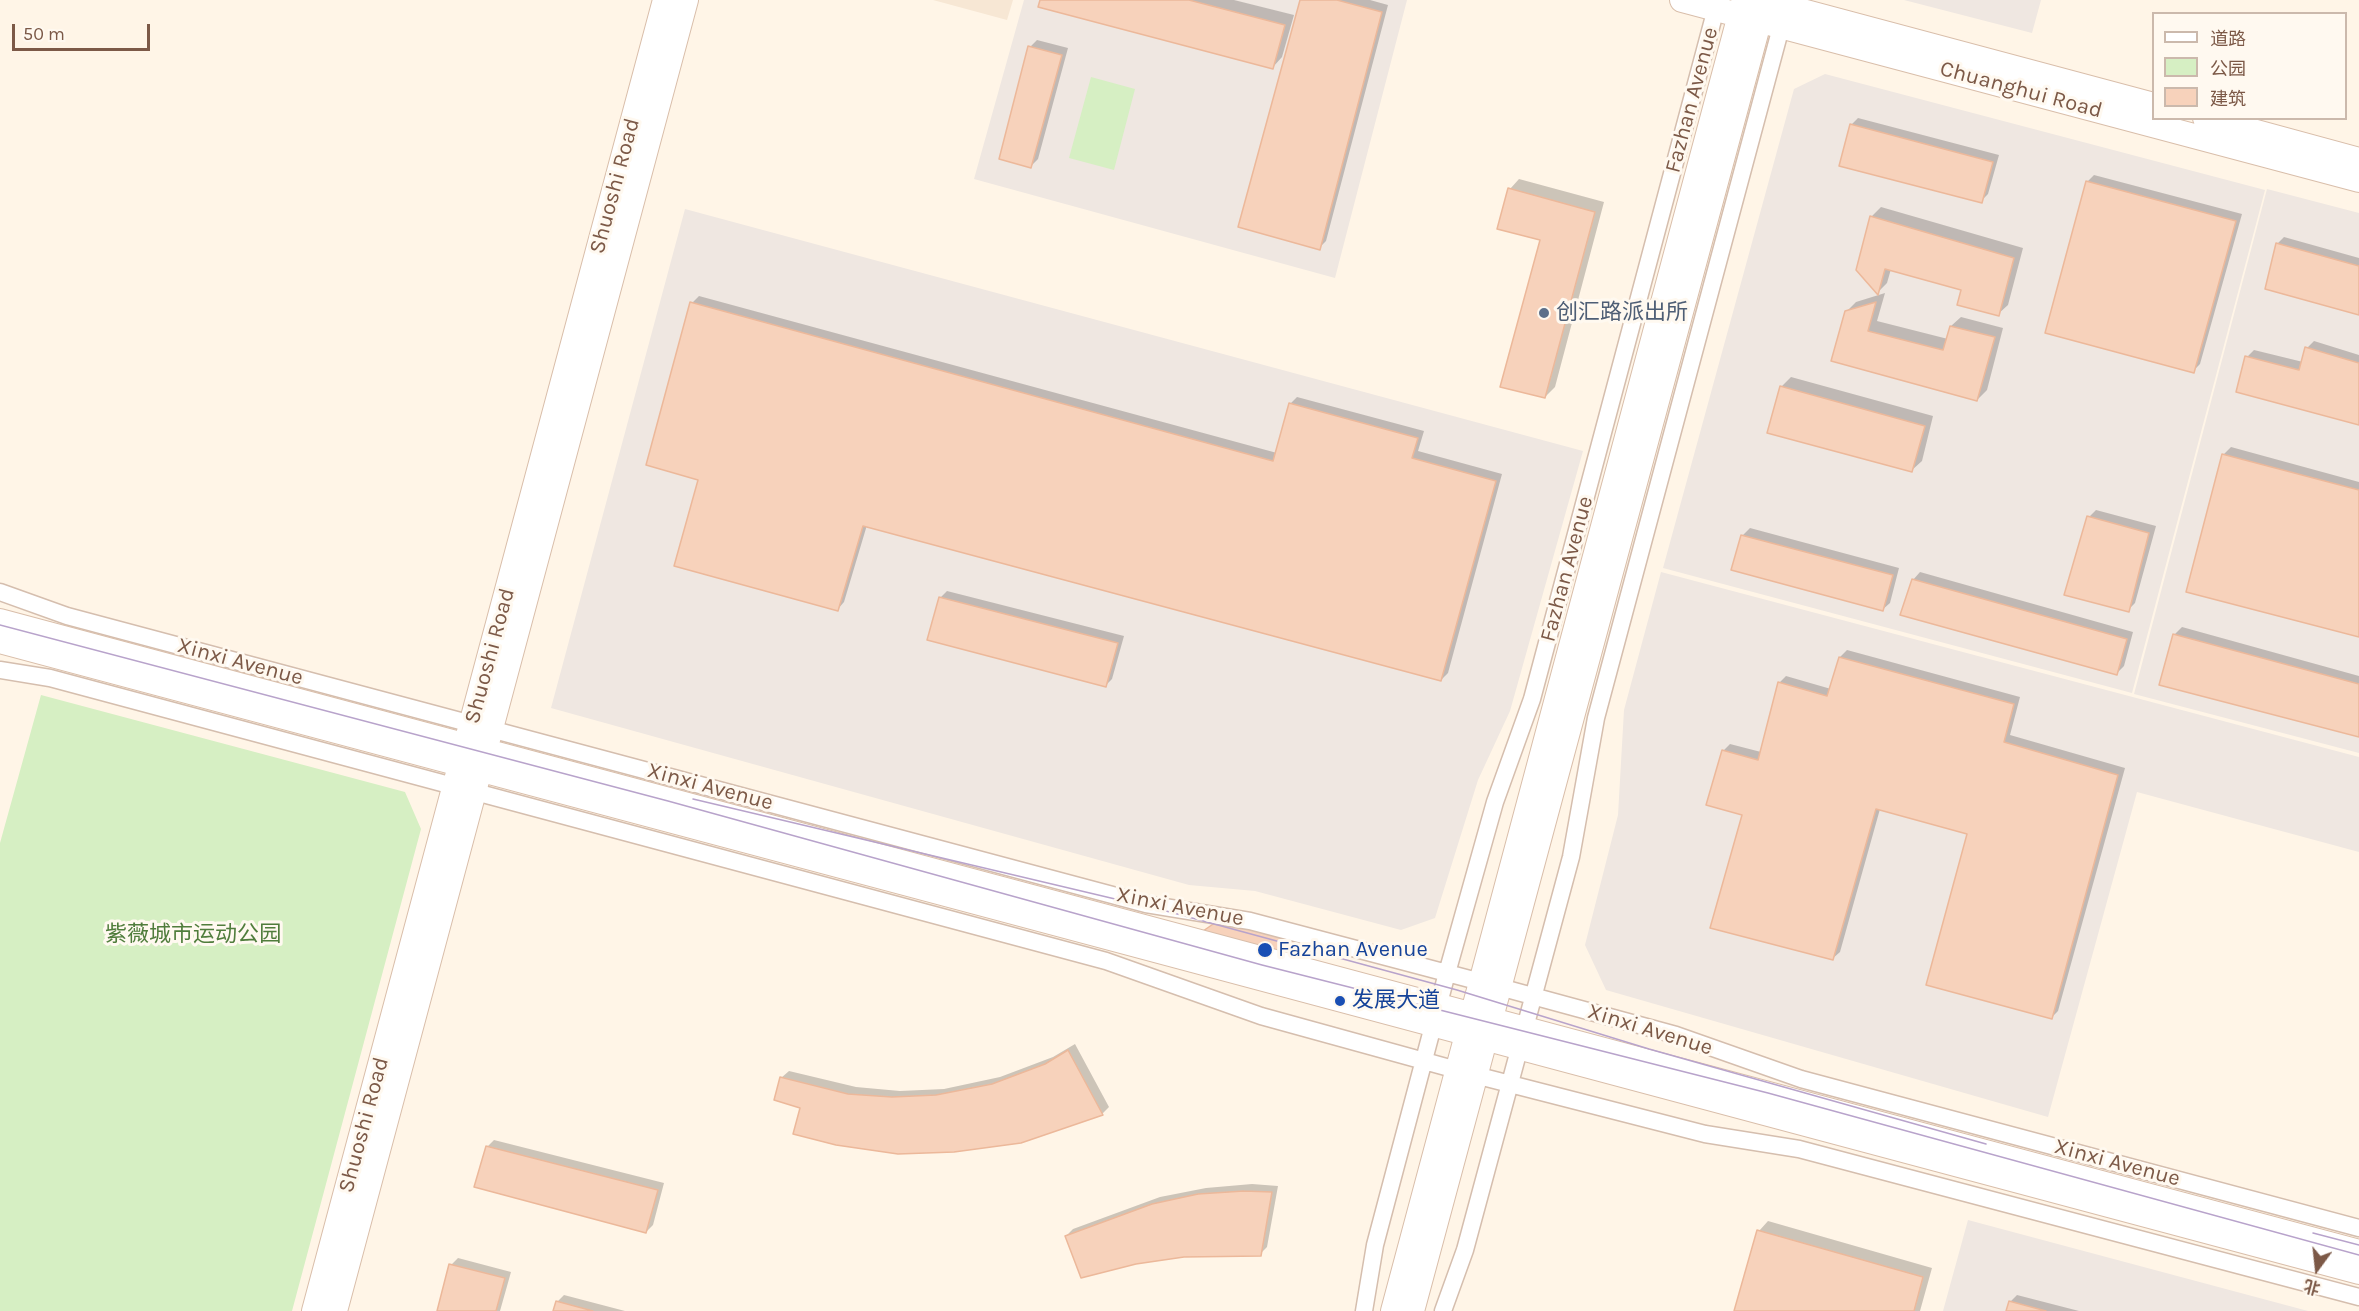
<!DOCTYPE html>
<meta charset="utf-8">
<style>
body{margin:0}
#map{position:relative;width:2359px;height:1311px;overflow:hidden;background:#fff5e7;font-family:Karla,"Noto Sans SC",sans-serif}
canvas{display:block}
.legend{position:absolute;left:2152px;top:12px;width:195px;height:108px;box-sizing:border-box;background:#fff9f0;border:2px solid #cbb9ac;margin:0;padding:8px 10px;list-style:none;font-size:18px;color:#7c5947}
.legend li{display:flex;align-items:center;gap:12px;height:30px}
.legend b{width:30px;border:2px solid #cbb9ac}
.north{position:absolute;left:2287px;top:1239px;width:60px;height:60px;-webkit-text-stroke:4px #fff9f0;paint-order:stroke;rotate:195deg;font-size:16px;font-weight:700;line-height:24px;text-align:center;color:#7c5947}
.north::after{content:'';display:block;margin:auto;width:21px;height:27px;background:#7c5947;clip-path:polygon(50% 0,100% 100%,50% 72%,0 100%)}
.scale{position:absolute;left:12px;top:24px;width:138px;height:27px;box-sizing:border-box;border:3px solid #7c5947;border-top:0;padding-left:8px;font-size:18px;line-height:21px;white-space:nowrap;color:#7c5947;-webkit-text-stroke:4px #fff9f0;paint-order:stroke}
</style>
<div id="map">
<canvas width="2359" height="1311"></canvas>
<ul class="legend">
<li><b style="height:8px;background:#fff"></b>道路</li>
<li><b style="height:16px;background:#d6efc3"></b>公园</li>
<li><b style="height:16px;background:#f7d2bb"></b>建筑</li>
</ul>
<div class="north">北</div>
<div class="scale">50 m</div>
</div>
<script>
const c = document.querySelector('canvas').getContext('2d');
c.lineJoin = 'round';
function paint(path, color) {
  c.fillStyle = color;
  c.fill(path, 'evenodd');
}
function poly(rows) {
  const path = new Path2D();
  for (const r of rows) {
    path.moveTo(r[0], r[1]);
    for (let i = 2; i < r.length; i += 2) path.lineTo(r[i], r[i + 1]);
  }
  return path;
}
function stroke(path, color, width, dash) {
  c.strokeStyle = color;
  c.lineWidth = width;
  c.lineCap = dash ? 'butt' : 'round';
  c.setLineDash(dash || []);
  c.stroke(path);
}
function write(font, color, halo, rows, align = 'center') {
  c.font = font + ' Karla,"Noto Sans SC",sans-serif';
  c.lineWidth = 6;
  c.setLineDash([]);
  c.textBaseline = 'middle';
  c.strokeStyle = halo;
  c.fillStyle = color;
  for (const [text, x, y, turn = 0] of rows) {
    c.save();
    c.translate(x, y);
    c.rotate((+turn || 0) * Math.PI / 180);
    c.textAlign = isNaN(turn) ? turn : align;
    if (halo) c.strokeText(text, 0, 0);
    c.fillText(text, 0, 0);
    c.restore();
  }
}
paint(poly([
 [933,0,1013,0,1007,20]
]), '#f7e7d4');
paint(poly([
 [1024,0,1407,0,1335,278,974,179],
 [1904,0,2041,0,2032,33],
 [1825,74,2265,190,2132,693,1663,568,1794,89],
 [2267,189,2359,213,2359,753,2134,694],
 [685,209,1583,451,1510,711,1478,780,1435,918,1401,930,1255,891,1189,885,551,708],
 [1661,572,2359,757,2359,852,2137,792,2048,1117,1606,990,1585,945,1618,815,1624,710],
 [1968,1220,2308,1311,1943,1311]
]), '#efe7e1');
paint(poly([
 [1091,77,1135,89,1114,170,1069,158],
 [41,695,405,792,421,829,292,1311,0,1311,0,843]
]), '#d6efc3');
paint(poly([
 [1041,0,1234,0,1294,15,1282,57,1273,67],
 [1302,0,1370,0,1388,5,1326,241,1319,248],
 [1037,40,1068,48,1038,159,1031,166,1030,47],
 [1858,118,1999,155,1988,194,1981,201,1851,125],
 [2094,175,2242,214,2200,364,2193,371,2087,182],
 [1519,179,1604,202,1555,387,1545,397,1542,239,1510,189],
 [1881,207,2023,248,2008,305,1998,314,1963,288,1891,269,1887,283,1878,292,1871,217],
 [2284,237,2359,258,2359,314,2277,244],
 [1885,293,1877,321,1948,339,1951,326,1961,317,2003,328,1987,390,1977,400,1833,360,1846,312,1856,302],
 [699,296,1277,453,1290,404,1297,397,1424,431,1418,451,1502,474,1448,673,1441,680,867,525,844,602,837,610,692,303],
 [2314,341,2359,355,2359,423,2247,357,2254,350,2303,362,2307,348],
 [1791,377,1933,416,1922,461,1912,470,1781,387],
 [2231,447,2359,482,2359,636,2188,591,2224,454],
 [2096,510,2156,526,2135,603,2128,610,2089,517],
 [1750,528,1899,568,1890,603,1882,610,1743,535],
 [1920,572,2133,632,2124,666,2117,673,1913,580],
 [947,591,1124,636,1112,679,1105,686,940,598],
 [2182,627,2359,676,2359,736,2174,635],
 [1847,650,2020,697,2010,735,2125,768,2058,1011,2051,1018,1969,833,1880,809,1840,952,1832,959,1744,814,1723,751,1730,744,1761,752,1779,683,1786,676,1831,689,1840,657],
 [1227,914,1308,937,1316,950,1313,963,1205,932],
 [1075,1044,1109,1107,1102,1114,802,1107,781,1078,789,1071,856,1087,900,1091,944,1089,1000,1077,1053,1057],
 [494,1140,664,1183,653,1225,646,1232,487,1147],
 [1252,1184,1278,1186,1267,1247,1260,1254,1066,1236,1073,1229,1160,1197,1206,1188],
 [1768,1221,1932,1268,1920,1311,1736,1311,1759,1231],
 [458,1258,511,1272,500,1311,439,1311,451,1265],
 [564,1295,625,1311,555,1311,557,1302],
 [2017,1295,2079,1311,2007,1311,2010,1302]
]), '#0003');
const building = poly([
 [1040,0,1189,0,1285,25,1273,69,1038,7,1040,0],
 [1300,0,1337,0,1382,12,1320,250,1238,227,1300,0],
 [1028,46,1062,55,1031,168,999,159,1028,46],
 [1850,124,1993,162,1982,203,1839,166,1850,124],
 [2086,181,2236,221,2194,373,2045,333,2086,181],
 [1508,188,1595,212,1545,398,1500,387,1540,240,1497,229,1508,188],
 [1870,216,2014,258,1999,316,1957,305,1961,290,1885,269,1878,295,1856,270,1870,216],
 [2276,243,2359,266,2359,315,2265,289,2276,243],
 [690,302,1273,461,1289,403,1418,438,1412,458,1496,481,1441,681,863,526,838,611,674,566,698,480,646,465,690,302],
 [1876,302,1868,331,1943,350,1950,326,1995,337,1977,401,1831,361,1845,311,1876,302],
 [2305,347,2359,363,2359,425,2236,392,2245,356,2299,370,2305,347],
 [1780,386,1925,426,1912,472,1767,433,1780,386],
 [2222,454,2359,490,2359,637,2186,592,2222,454],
 [2087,516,2149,533,2129,612,2064,595,2087,516],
 [1741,535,1893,575,1883,611,1731,570,1741,535],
 [1912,579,2127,639,2117,675,1900,615,1912,579],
 [939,597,1118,643,1106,687,927,640,939,597],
 [2173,634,2359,684,2359,737,2159,685,2173,634],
 [1839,657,2014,704,2004,742,2118,775,2052,1019,1926,985,1967,834,1876,809,1833,960,1710,928,1742,815,1706,805,1722,750,1758,760,1778,682,1827,696,1839,657],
 [1219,920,1301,943,1310,958,1306,971,1203,931,1219,920],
 [1068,1050,1103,1115,1021,1143,954,1152,898,1154,836,1145,793,1134,800,1108,774,1100,780,1077,848,1094,892,1097,936,1095,992,1084,1045,1064,1068,1050],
 [486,1146,658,1190,646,1233,474,1187,486,1146],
 [1244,1191,1272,1192,1261,1256,1184,1257,1136,1264,1081,1278,1065,1236,1152,1204,1198,1194,1244,1191],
 [1757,1230,1923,1277,1914,1311,1734,1311,1757,1230],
 [449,1264,505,1278,496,1311,437,1311,449,1264],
 [556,1301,593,1311,553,1311,556,1301],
 [2009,1301,2046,1311,2006,1311,2009,1301]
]);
paint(building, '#f7d2bb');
stroke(building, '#ecb89a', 1.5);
const street = poly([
 [0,592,67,616,1146,904,1250,921,1481,982,1676,1035,1801,1079,2359,1228],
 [0,670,50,678,1106,961,1261,1016,1475,1075,1705,1134,1799,1149,2359,1297],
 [1364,1311,1375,1245,1447,973,1495,802,1532,699,1718,1],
 [1443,1311,1465,1250,1571,857,1596,718,1784,16]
]);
const secondary = poly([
 [1682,0,2359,180],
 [1761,0,2154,105],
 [2205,118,2359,160],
 [0,621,2359,1252],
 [0,641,2359,1272],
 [314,1311,665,0],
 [335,1311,686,0],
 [1393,1311,1744,0],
 [1412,1311,1765,0]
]);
stroke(street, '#d5beae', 19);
stroke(secondary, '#d9beaa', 26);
stroke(street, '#fff', 16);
stroke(secondary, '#fff', 24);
stroke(poly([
 [0,625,668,801,1262,965,1768,1093,2359,1255],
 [693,799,1170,912,1457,990,1649,1049,1986,1144],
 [2313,1233,2359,1245]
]), '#b8a3cb', 1.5);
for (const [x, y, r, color] of [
 [1544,313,6,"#5c6f8a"],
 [1265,950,8,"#1a4fb4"],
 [1340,1001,6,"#1a4fb4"]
]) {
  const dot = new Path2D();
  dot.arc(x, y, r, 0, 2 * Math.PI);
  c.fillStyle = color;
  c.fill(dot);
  stroke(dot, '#fff9f0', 2);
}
write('22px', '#7c5947', '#fff9f0', [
 ["Chuanghui Road",2021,90,15],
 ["Fazhan Avenue",1692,100,-75],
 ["Shuoshi Road",615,186,-75],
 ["Fazhan Avenue",1567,569,-75],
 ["Shuoshi Road",490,656,-75],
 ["Xinxi Avenue",240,662,15],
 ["Xinxi Avenue",710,787,15],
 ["Xinxi Avenue",1180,907,11],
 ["Xinxi Avenue",1650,1030,17],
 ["Shuoshi Road",364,1125,-75],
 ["Xinxi Avenue",2117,1163,15]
]);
write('22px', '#4e5e75', '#fff9f0', [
 ["创汇路派出所",1556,313]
], 'left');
write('22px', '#507d3c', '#fff9f0', [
 ["紫薇城市运动公园",193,935]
]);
write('22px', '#164399', '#fff9f0', [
 ["Fazhan Avenue",1278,950],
 ["发展大道",1352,1001]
], 'left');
</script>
